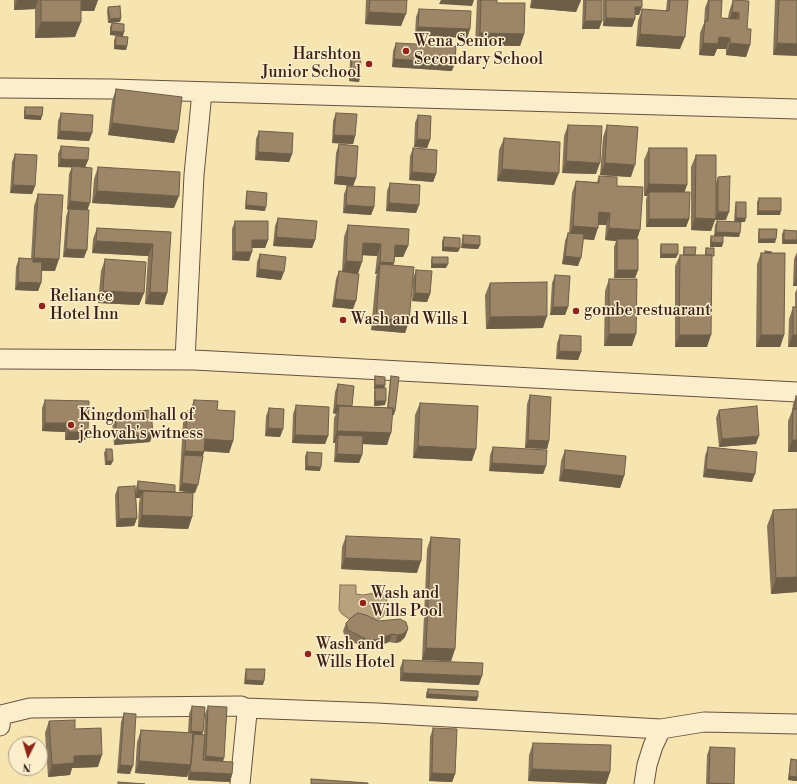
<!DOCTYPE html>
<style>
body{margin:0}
#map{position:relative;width:797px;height:784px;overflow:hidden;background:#f7e5b1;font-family:"Libre Bodoni",serif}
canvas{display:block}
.north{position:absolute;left:8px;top:736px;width:40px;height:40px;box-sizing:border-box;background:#faeecc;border:1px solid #ad9c84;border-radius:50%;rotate:185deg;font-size:11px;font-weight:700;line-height:16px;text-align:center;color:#3a2017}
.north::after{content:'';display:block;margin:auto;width:14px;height:18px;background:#8f2418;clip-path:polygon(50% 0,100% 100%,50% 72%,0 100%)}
</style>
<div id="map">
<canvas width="797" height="784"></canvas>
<div class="north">N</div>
</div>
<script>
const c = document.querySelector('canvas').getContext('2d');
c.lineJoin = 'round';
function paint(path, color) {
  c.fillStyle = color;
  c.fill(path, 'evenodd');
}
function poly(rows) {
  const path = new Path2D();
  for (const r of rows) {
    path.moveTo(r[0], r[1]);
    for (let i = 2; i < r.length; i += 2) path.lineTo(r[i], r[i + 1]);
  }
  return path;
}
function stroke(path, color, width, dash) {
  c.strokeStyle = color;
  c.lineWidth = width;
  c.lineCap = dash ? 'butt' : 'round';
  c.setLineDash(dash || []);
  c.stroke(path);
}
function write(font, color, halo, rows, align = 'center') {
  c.font = font + ' "Libre Bodoni",serif';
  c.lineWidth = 3;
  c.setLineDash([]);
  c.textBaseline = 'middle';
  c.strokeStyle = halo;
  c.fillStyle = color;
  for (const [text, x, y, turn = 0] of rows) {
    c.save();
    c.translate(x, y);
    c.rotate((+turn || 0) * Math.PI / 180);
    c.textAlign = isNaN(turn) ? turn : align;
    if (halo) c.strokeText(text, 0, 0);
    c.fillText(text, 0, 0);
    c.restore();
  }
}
const water = poly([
 [340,585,356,585,356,594,363,595,374,593,387,596,386,614,374,623,357,616,349,619,342,614,339,610,340,585]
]);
paint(water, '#b7a27d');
stroke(water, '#856e54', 1);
const street = poly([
 [0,88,111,89,797,109],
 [0,359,194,360,797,392],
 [185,360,194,175,202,92],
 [0,726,1,715,30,708,241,706,245,708,377,713,661,729],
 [240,784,247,713,245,708],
 [644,784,647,765,653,746,661,729,704,722,797,724]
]);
stroke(street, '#69513e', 21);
stroke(street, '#faeecc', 19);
paint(poly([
 [14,0,98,0,94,11,81,11,75,37,35,38,35,9,14,10],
 [366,0,407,0,401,26,365,24],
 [477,0,497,0,497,3,524,34,520,46,475,45],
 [531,0,581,0,576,12,530,8],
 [583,0,602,0,602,21,599,29,582,29],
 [603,0,642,0,639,15,635,15,635,19,632,27,603,26],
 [667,0,688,0,680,49,636,46,638,21,642,9,666,11],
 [708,0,722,0,721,18,728,18,729,12,733,0,747,29,750,45,746,57,726,55,726,49,717,49,714,56,699,55,700,33,704,23,705,8],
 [775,0,797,0,773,55],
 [108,7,121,18,120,22,108,23,107,11],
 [419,9,470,29,467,38,415,35,416,17],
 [112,23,123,36,110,35,110,27],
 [116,36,127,46,126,50,114,49,114,40],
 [396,43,452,71,392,67,393,51],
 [352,56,359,82,349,81,350,60],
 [116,89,178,131,174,143,108,135,112,101],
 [25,107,41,120,24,119,24,111],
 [61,113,92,133,89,141,57,139,58,121],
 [336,113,355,136,353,144,332,143,333,121],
 [418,115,430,140,427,148,414,147,415,123],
 [568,125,596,174,562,173,564,136],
 [607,125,631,177,600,175,603,137],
 [259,131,292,154,289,162,255,160,256,139],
 [504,138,554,185,497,181,499,150],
 [339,144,356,178,353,186,334,184,336,153],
 [61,146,88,160,85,167,88,210,84,258,63,257,66,217,68,210,67,209,69,174,72,167,58,167,58,154],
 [413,148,436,174,433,182,409,180,410,156],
 [649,148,684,192,689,219,686,227,646,227,646,200,647,196,644,196,644,160],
 [15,154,35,186,32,194,10,193,12,162],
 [696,155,716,183,718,177,726,220,715,220,711,231,691,230,691,167],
 [98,167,174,208,92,203,94,179],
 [599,176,617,186,640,230,637,239,638,270,635,278,614,278,614,247,616,241,605,240,606,225,598,225,594,240,583,239,578,266,562,264,565,241,568,233,569,233,572,193,576,181,597,182],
 [390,183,419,205,416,213,386,211,387,191],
 [347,186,374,207,371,215,343,213,344,194],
 [247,191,265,211,245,209,246,195],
 [38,194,55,271,42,271,41,283,38,291,15,290,16,267,19,258,31,259,34,206],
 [759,198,780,215,757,215,757,202],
 [736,202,745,222,738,222,740,233,739,237,723,236,722,247,710,247,710,240,711,236,714,236,715,225,717,221,734,222,735,206],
 [278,218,315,240,312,248,273,246,275,226],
 [235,221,268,240,265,248,252,248,249,261,232,260,232,229],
 [348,225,408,246,403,257,395,257,393,265,409,321,405,333,371,330,376,276,377,274,375,274,377,256,363,255,358,273,353,309,332,307,336,279,339,271,342,271,344,237],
 [97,228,171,232,167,293,163,305,145,304,148,256,92,253,93,239],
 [759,229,775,243,758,243,758,233],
 [784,230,797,231,782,244,782,234],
 [463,235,480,245,478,249,461,248,462,239],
 [444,237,458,252,442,251,442,241],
 [661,244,676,258,660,258,660,248],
 [684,247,695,255,705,255,705,252,706,248,712,260,707,347,675,347,675,266,680,255,683,255,683,251],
 [765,251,784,335,780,347,756,347,757,264,761,253,765,253],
 [797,252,797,286,793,286,794,259],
 [260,254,281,280,256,277,257,262],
 [432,257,446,268,431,268,431,261],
 [105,259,144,293,139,305,98,303,101,271],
 [416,270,430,294,427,302,412,301,413,278],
 [555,275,568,307,565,315,550,315,552,283],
 [609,279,632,346,604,346,605,291],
 [490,283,543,328,486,329,485,295],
 [797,289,797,347,788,347,789,319,793,307,795,307,795,293],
 [560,335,581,352,578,360,556,359,557,343],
 [375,376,385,385,384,388,385,405,374,406,374,392,375,389,374,389,374,380],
 [391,376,394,415,392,415,387,445,363,444,362,455,359,463,334,462,335,443,333,443,334,418,336,414,333,413,335,392,338,384,352,406,387,408,390,380],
 [530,395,549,441,547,449,525,448,527,404],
 [796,396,797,396,797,452,788,452,788,421,792,411,793,404],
 [45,400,88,432,85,440,65,440,65,432,42,431,42,408],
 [194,400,217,410,233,441,229,453,204,451,195,493,193,493,192,517,188,529,138,527,139,503,140,498,136,498,137,518,134,526,116,527,115,495,118,487,135,491,138,481,175,492,191,492,179,491,183,423,187,411,190,411],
 [420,403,472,461,413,458,415,415],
 [296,405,328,436,325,444,292,443,293,414],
 [269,408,283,429,280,437,265,436,266,416],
 [719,410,756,444,719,447,716,418],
 [115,413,150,442,114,445,112,421],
 [493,447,546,466,543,474,489,471,490,455],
 [708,447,752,482,703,477,705,456],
 [106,449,111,465,105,465,104,453],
 [565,450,624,476,620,488,559,481,561,461],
 [307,452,320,471,305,470,305,456],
 [797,509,797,592,771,594,767,526,773,510],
 [346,536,417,573,341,569,342,547],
 [431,537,455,649,451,661,422,660,427,549],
 [378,621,408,629,405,637,400,642,395,643,389,642,373,648,363,647,345,638,343,631,346,623],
 [403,660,479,685,400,681,400,668],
 [246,669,263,685,244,684,245,673],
 [428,689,477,701,426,698,426,693],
 [192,706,202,734,204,735,205,714,208,706,223,762,232,774,230,782,188,780,188,774,187,777,135,773,137,742,141,730,188,733,189,714],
 [124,713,130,774,117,773,121,722],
 [49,721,75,729,98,767,72,768,70,775,48,777,45,733],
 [433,728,455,774,452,782,429,781,430,737],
 [533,743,610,772,606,784,528,781,529,755],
 [710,747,734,784,706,784,707,755],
 [791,759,797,760,797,781,788,780,790,763]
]), '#867359');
paint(poly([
 [17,0,38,0,35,9,14,10],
 [79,0,98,0,94,11,75,11],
 [441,0,474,0,472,6,439,4],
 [533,0,581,0,576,12,530,8],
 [635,7,642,7,639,15,632,15],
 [369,12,406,14,401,26,365,24],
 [732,12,739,13,734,25,728,24],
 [121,18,120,22,108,23,110,19],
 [606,18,635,19,632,27,603,26],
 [585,21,602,21,599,29,582,29],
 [41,22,81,22,75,37,35,38],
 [418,27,470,29,467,38,415,35],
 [111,31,124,32,123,36,110,35],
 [480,33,524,34,520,46,475,45],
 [640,34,685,37,680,49,636,46],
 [719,37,730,38,726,49,717,49,714,56,699,55,703,43],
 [730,43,750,45,746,57,726,55],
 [777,43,797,44,797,56,773,55],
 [115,45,127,46,126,50,114,49],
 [394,59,455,63,452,71,392,67],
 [351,77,360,78,359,82,349,81],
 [25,115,42,116,41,120,24,119],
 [112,123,178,131,174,143,108,135],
 [60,131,92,133,89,141,57,139],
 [334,135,355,136,353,144,332,143],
 [417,139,430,140,427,148,414,147],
 [258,152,292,154,289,162,255,160],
 [61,159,88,160,85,168,58,167],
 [566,161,600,163,596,174,562,173],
 [605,163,635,165,631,177,600,175],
 [502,169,559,173,554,185,497,181],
 [412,172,436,174,433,182,409,180],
 [336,176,356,178,353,186,334,184],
 [649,184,687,185,683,197,649,192,647,196,644,196],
 [13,185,35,186,32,194,10,193],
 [97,191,179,196,174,208,92,203],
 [70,201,90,203,87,211,67,209],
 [389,203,419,205,416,213,386,211],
 [246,205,266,207,265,211,245,209],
 [346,205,374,207,371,215,343,213],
 [758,211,781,211,780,215,757,215],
 [599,212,610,213,606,225,594,224],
 [718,212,729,212,726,220,715,220,711,231,691,230,695,218,715,219],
 [736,218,746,218,745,222,734,222],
 [649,219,689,219,686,227,646,227],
 [573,226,598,228,594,240,569,238],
 [609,228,640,230,636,242,617,239,616,241,605,240],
 [716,232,740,233,739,237,714,236],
 [276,237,315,240,312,248,273,246],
 [759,239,776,239,775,243,758,243],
 [252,240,268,240,265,248,249,248],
 [784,240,797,240,797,244,782,244],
 [96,241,153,244,148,256,92,253],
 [711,242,723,243,722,247,710,247],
 [363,243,381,244,377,256,359,255],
 [463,244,480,245,478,249,461,248],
 [395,245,408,246,403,257,391,257],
 [443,247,460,248,458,252,442,251],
 [66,249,87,250,84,258,63,257],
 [235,252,252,252,249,261,232,260],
 [661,254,678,254,676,258,660,258],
 [565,256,581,258,578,266,562,264],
 [34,258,59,259,55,271,30,270],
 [346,261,362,262,358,274,342,273],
 [380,262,394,263,390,275,380,264,377,274,375,274],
 [432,264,448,264,446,268,431,268],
 [259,269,284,272,281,280,256,277],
 [617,270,638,270,635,278,614,278],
 [796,278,797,278,797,286,793,286],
 [18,282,41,283,38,291,15,290],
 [103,291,144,293,139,305,98,303],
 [150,292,167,293,163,305,145,304],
 [415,293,430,294,427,302,412,301],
 [335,299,356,301,353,309,332,307],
 [553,307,568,307,565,315,550,315],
 [547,316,543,328,486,329,490,317],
 [376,318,409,321,405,333,371,330],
 [609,334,636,334,632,346,604,346],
 [679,335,711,335,707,347,675,347],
 [761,335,784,335,780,347,756,347],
 [793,335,797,335,797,347,788,347],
 [559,351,581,352,578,360,556,359],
 [375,385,385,385,384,389,374,389],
 [375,401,386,401,385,405,374,406],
 [336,405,352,407,339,406,336,414,333,413],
 [388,410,395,411,394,415,386,414],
 [45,423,68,423,65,432,42,431],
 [268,428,283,429,280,437,265,436],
 [337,431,391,433,387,445,338,443,338,435,335,443,333,443],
 [68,432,88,432,85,440,65,440],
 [153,434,150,442,114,445,117,437],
 [295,435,328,436,325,444,292,443],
 [759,436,756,444,719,447,722,439],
 [205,439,233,441,229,453,201,451],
 [528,440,549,441,547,449,525,448],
 [792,440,797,440,797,452,788,452],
 [418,446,476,449,472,461,413,458],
 [185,451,204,452,200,464,184,455,181,463],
 [337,454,362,455,359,463,334,462],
 [107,461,113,461,111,465,105,465],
 [492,463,546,466,543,474,489,471],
 [307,466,321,467,320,471,305,470],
 [564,469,624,476,620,488,559,481],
 [706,469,755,474,752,482,703,477],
 [182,483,198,485,195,493,179,491],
 [138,490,175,494,143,491,140,498,135,498],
 [142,515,192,517,188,529,138,527],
 [137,518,134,526,116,527,119,519],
 [345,558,421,561,417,573,341,569],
 [797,577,797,592,771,594,776,578],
 [408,629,405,637,400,642,395,643,398,635],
 [392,634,389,642,373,648,363,647,366,639],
 [426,648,455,649,451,661,422,660],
 [403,673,482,676,479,685,400,681],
 [246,680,264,681,263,685,244,684],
 [428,694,478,697,477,701,426,698],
 [191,731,203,732,200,740,188,740],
 [102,755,98,767,72,768,70,775,48,777,52,765,74,756],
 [206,756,224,758,222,766,203,764],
 [139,761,191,765,187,777,135,773],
 [120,765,133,766,130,774,117,773],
 [532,769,610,772,606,784,528,781],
 [190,772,232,774,230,782,188,780],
 [432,773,455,774,452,782,429,781],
 [789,776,797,777,797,781,788,780]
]), '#6d5e48');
const building = poly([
 [41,0,81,0,81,22,41,22,41,0],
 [370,0,407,0,406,14,369,12,370,0],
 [481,0,497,0,497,3,525,3,524,34,480,33,481,0],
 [586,0,602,0,602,21,585,21,586,0],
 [606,0,642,0,642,7,635,7,635,19,606,18,606,0],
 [670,0,688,0,685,37,640,34,642,9,669,11,670,0],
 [709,0,722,0,721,18,739,19,739,13,732,12,733,0,749,1,747,29,751,29,750,45,730,43,730,38,719,37,718,44,703,43,705,21,708,21,709,0],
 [779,0,797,0,797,44,777,43,779,0],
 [120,6,121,18,110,19,108,7,120,6],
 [419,9,471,11,470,29,418,27,419,9],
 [112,23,124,24,124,32,111,31,112,23],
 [116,36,128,37,127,46,115,45,116,36],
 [396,43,456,46,455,63,394,59,396,43],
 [352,56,361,57,360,78,351,77,352,56],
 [116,89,182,97,178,131,112,123,116,89],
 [25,107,43,107,42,116,25,115,25,107],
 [61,113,93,115,92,133,60,131,61,113],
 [336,113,357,114,355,136,334,135,336,113],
 [418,115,431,116,430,140,417,139,418,115],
 [568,125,602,126,600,163,566,161,568,125],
 [607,125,638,127,635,165,605,163,607,125],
 [259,131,293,133,292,154,258,152,259,131],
 [504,138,560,142,559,173,502,169,504,138],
 [339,144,358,146,356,178,336,176,339,144],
 [61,146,89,148,88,160,61,159,61,146],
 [413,148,437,150,436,174,412,172,413,148],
 [649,148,687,148,687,185,649,184,649,148],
 [15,154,37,155,35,186,13,185,15,154],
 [696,155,716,155,716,219,695,218,696,155],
 [72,166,92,168,90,203,70,201,72,166],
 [98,167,180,172,179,196,97,191,98,167],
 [599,176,617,177,617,186,643,187,640,230,609,228,610,213,599,212,598,228,573,226,576,181,599,183,599,176],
 [730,176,729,212,718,212,718,177,730,176],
 [390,183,420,185,419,205,389,203,390,183],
 [347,186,375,187,374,207,346,205,347,186],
 [247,191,267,193,266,207,246,205,247,191],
 [649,192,690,192,689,219,649,219,649,192],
 [38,194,63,195,59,259,34,258,38,194],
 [759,198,781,198,781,211,758,211,759,198],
 [736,202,746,202,746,218,736,218,736,202],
 [69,209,89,210,87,250,66,249,69,209],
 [278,218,317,221,315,240,276,237,278,218],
 [235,221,268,221,268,240,252,240,252,252,235,252,235,221],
 [717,221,741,222,740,233,716,232,717,221],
 [348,225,409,229,408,246,395,245,394,263,380,262,381,244,363,243,362,262,346,261,348,225],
 [97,228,171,232,167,293,150,292,153,244,96,241,97,228],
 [759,229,777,229,776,239,759,239,759,229],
 [784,230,797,231,797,240,784,240,784,230],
 [568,233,584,234,581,258,565,256,568,233],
 [463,235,480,236,480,245,463,244,463,235],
 [711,236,723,236,723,243,711,242,711,236],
 [444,237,460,238,460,248,443,247,444,237],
 [617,239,638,239,638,270,617,270,617,239],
 [661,244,678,244,678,254,661,254,661,244],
 [684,247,696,247,695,255,684,255,684,247],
 [706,248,714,248,714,256,712,256,712,255,706,255,706,248],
 [765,251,772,252,771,253,765,253,765,251],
 [761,253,785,253,784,335,761,335,761,253],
 [260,254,286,257,284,272,259,269,260,254],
 [680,255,712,255,711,335,679,335,680,255],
 [432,257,448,257,448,264,432,264,432,257],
 [797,257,797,278,796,278,797,257],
 [19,258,33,259,33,262,42,262,41,283,18,282,19,258],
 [105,259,146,262,144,293,103,291,105,259],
 [380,264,414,267,409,321,376,318,380,264],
 [416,270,432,271,430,294,415,293,416,270],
 [339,271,359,274,356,301,335,299,339,271],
 [555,275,570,276,568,307,553,307,555,275],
 [609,279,637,279,636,334,609,334,609,279],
 [547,282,547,316,490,317,490,283,547,282],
 [793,307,797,307,797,335,793,335,793,307],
 [560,335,581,336,581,352,559,351,560,335],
 [375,376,385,377,385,385,375,385,375,376],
 [391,376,399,377,395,411,392,411,393,408,388,408,391,376],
 [338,384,354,386,352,406,336,405,338,384],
 [375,388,386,388,386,401,375,401,375,388],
 [530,395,551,397,549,441,528,440,530,395],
 [796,396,797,396,797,409,795,409,796,396],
 [45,400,89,401,88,432,68,432,68,423,45,423,45,400],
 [194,400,218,401,217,410,235,411,233,441,205,439,204,452,185,451,187,411,193,411,194,400],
 [420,403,478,406,476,449,418,446,420,403],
 [296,405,329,407,328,436,295,435,296,405],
 [339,406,393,408,391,433,337,431,339,406],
 [757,406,759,436,722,439,719,410,757,406],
 [269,408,284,409,283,429,268,428,269,408],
 [793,409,797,409,797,440,792,440,793,409],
 [151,410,153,434,117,437,115,413,151,410],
 [338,435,363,436,362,455,337,454,338,435],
 [493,447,547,450,546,466,492,463,493,447],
 [708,447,757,452,755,474,706,469,708,447],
 [106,449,112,449,113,461,107,461,106,449],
 [565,450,626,456,624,476,564,469,565,450],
 [307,452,322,453,321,467,307,466,307,452],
 [184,455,203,456,198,485,182,483,184,455],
 [138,481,175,485,175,492,151,491,138,490,138,481],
 [135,486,137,518,119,519,118,487,135,486],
 [143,491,193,493,192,517,142,515,143,491],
 [797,509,797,577,776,578,773,510,797,509],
 [346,536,422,539,421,561,345,558,346,536],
 [431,537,460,539,455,649,426,648,431,537],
 [358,613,366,615,378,621,400,619,406,622,408,629,403,634,398,635,392,634,376,640,366,639,348,630,346,623,353,616,358,613],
 [403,660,483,663,482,676,403,673,403,660],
 [246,669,265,669,264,681,246,680,246,669],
 [428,689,478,691,478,697,428,694,428,689],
 [192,706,205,707,203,732,191,731,192,706],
 [208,706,227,707,224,758,206,756,208,706],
 [124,713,136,714,133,766,120,765,124,713],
 [75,720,75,729,101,728,102,755,74,756,74,763,52,765,49,721,75,720],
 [433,728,457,729,455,774,432,773,433,728],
 [141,730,194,733,191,765,139,761,141,730],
 [193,734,205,735,203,760,233,762,232,774,190,772,193,734],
 [533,743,611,745,610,772,532,769,533,743],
 [710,747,735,748,734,784,709,783,710,747],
 [791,759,797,760,797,777,789,776,791,759],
 [311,779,368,783,368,784,311,784,311,779],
 [118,782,145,784,118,784,118,782]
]);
paint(building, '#9c8667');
stroke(building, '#6d5e48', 1);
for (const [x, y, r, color] of [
 [406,51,4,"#8f2418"],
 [369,64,4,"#8f2418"],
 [42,306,4,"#8f2418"],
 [576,311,4,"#8f2418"],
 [343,320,4,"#8f2418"],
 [71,425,4,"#8f2418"],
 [363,603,4,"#8f2418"],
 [308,654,4,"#8f2418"]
]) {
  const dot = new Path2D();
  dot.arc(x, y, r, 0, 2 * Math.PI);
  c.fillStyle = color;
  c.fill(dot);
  stroke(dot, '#faeecc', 1.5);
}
write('16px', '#3a2017', '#faeecc', [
 ["Wena Senior",414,42],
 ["Secondary School",414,60],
 ["Harshton",361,55,"right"],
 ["Junior School",361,73,"right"],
 ["Reliance",50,297],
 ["Hotel Inn",50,315],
 ["gombe restuarant",584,311],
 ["Wash and Wills 1",351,320],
 ["Kingdom hall of",79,416],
 ["jehovah's witness",79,434],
 ["Wash and",371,594],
 ["Wills Pool",371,612],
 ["Wash and",316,645],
 ["Wills Hotel",316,663]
], 'left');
</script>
